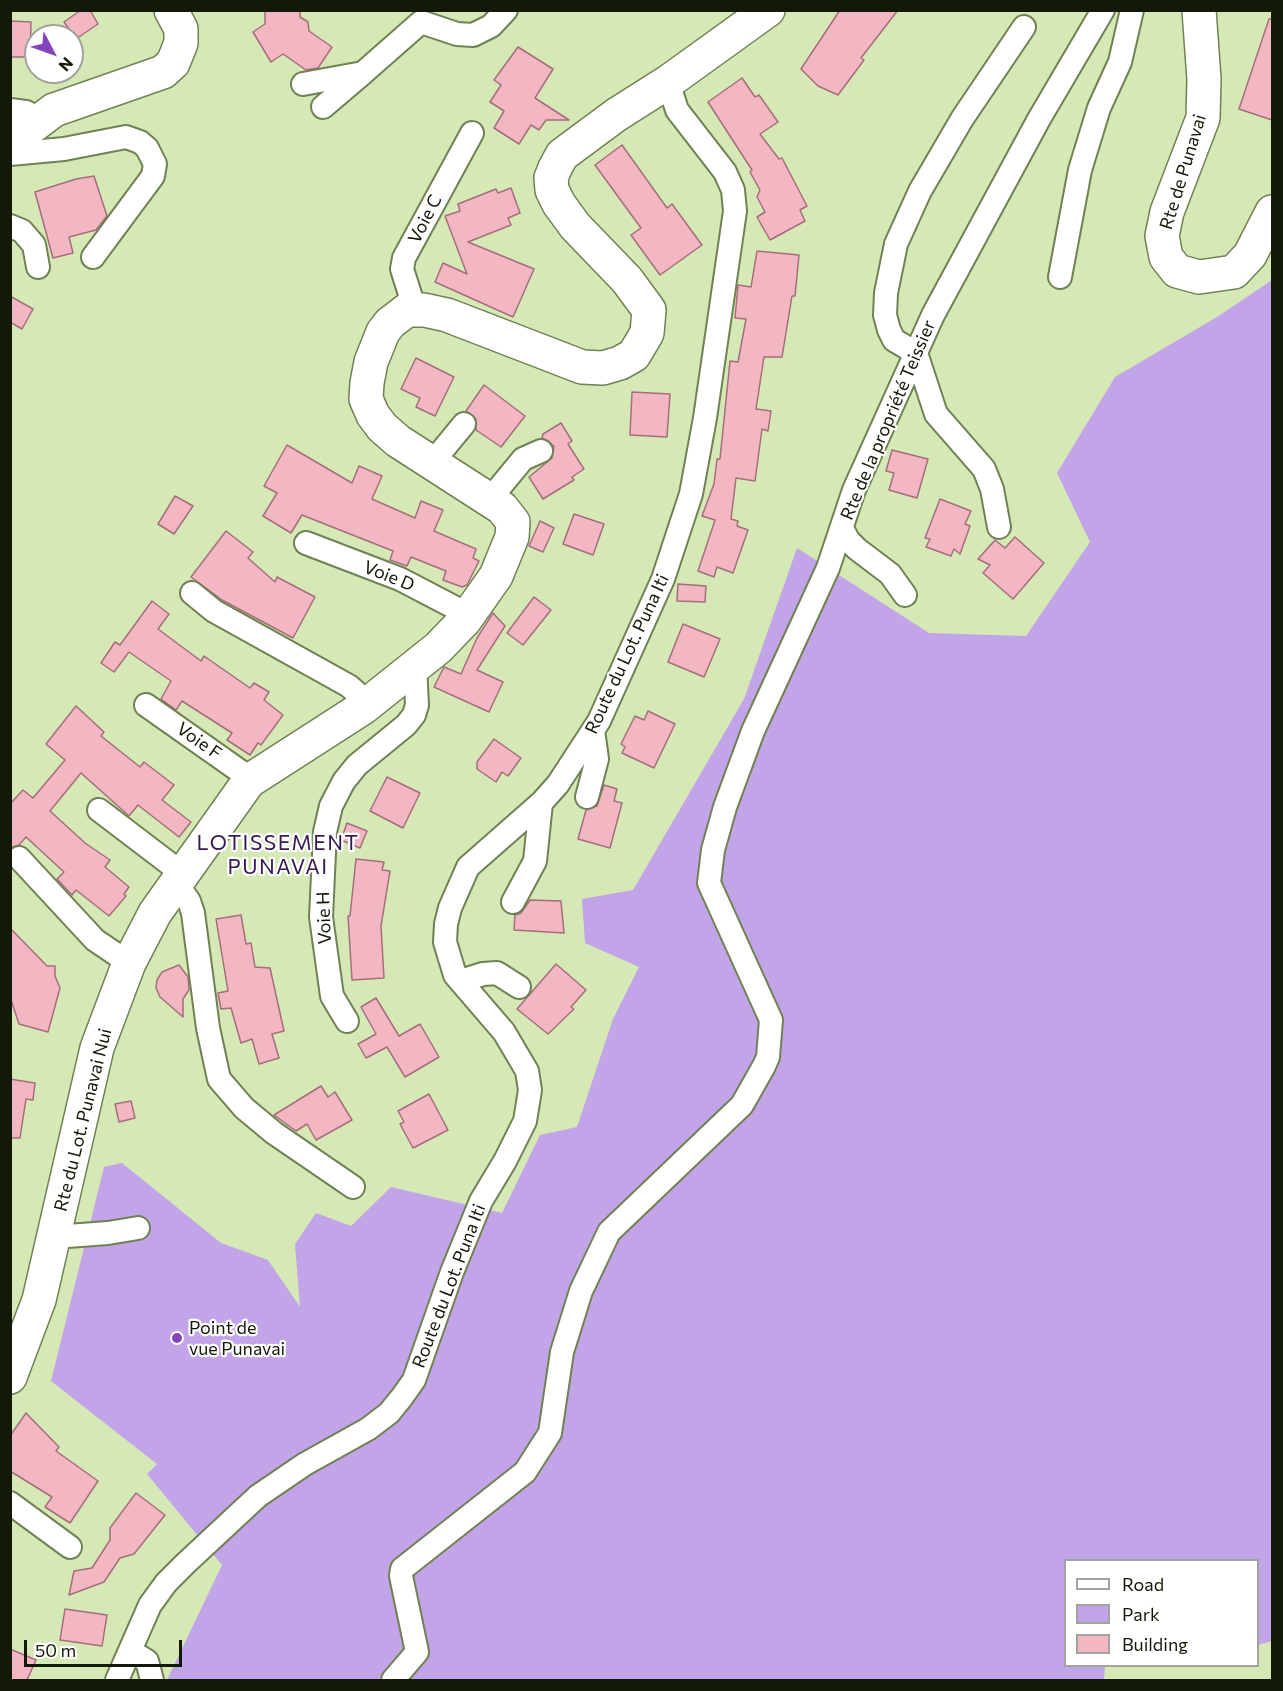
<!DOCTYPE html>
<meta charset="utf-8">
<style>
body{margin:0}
#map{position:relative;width:1283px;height:1691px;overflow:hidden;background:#d5e8b6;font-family:Commissioner,sans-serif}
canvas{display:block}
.frame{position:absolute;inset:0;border:12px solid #131907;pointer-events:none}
.legend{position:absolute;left:1064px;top:1559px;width:195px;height:108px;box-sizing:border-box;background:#fff;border:2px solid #a1a39c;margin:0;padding:8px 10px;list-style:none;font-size:18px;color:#131907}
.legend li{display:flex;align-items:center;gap:12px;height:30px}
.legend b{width:30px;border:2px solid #a1a39c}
.north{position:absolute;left:24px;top:24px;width:60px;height:60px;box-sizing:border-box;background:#fff;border:2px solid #a1a39c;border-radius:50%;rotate:131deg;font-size:16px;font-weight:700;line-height:24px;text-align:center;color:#131907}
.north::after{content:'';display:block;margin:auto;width:21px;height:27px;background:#8245bb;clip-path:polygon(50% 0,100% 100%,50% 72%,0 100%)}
.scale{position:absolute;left:24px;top:1640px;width:158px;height:27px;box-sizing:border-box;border:3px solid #131907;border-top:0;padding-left:8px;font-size:18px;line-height:21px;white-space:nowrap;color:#131907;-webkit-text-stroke:4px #fff;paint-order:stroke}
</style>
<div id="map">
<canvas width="1283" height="1691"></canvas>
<div class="frame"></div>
<ul class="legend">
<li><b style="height:8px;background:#fff"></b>Road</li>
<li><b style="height:16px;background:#c2a4e8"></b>Park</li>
<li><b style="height:16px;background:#f2b7c3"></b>Building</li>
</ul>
<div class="north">N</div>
<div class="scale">50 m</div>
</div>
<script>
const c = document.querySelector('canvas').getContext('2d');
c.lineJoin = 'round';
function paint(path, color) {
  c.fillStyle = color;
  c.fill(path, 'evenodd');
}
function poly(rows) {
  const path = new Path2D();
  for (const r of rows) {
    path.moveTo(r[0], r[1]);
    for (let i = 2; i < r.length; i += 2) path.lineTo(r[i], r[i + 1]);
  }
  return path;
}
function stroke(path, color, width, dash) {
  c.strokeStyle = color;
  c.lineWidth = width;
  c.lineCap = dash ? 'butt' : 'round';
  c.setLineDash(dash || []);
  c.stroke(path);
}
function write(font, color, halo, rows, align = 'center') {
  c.font = font + ' Commissioner,sans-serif';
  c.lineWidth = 4.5;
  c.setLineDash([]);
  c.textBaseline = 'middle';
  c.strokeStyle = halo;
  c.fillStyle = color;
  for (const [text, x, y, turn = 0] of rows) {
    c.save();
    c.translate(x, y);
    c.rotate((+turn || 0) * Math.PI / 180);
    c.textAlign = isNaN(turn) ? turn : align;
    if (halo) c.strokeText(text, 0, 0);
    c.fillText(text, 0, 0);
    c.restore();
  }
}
paint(poly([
 [1272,280,1272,1641,1258,1645,1258,1560,1066,1560,1066,1666,1105,1666,1104,1680,167,1680,222,1565,147,1474,157,1464,51,1381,104,1167,122,1163,221,1243,268,1260,300,1307,295,1244,316,1213,351,1226,391,1187,502,1213,540,1135,577,1127,613,1019,639,967,585,943,582,899,633,890,744,699,797,548,929,633,1026,636,1090,542,1057,473,1115,377,1217,317]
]), '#c2a4e8');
const building = poly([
 [81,10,90,10,98,24,76,39,64,22,81,10],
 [265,10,300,10,300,17,308,22,309,31,332,47,318,68,306,70,283,54,271,62,253,32,265,24,265,10],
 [840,10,898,10,861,58,864,60,838,95,818,86,801,69,840,10],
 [1269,19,1272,19,1272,120,1239,109,1269,19],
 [10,21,31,22,30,57,10,57,10,21],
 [518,47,553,69,535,98,569,120,546,120,539,130,531,125,519,144,494,128,504,111,490,102,501,85,494,80,518,47],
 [742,78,755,97,759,95,778,122,760,134,779,159,782,158,807,206,800,210,805,221,770,240,757,217,765,212,757,197,760,190,750,172,752,170,708,102,742,78],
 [622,145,667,208,672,204,702,245,660,275,631,235,641,228,595,165,622,145],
 [94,176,107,216,96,230,69,237,73,253,53,258,35,192,76,179,94,176],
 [511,188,520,213,508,218,511,225,468,242,534,269,513,317,435,282,443,263,467,274,445,216,460,211,458,204,496,189,498,193,511,188],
 [757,251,799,255,795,296,792,296,782,357,764,357,756,409,771,411,768,431,762,429,755,481,736,478,731,519,738,521,737,526,748,530,733,573,717,567,714,577,698,571,715,520,702,516,714,484,717,459,720,459,730,361,738,362,746,319,735,318,738,285,751,287,757,251],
 [10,296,33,309,22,329,10,322,10,296],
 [416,358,454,377,435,416,416,407,420,398,401,389,416,358],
 [484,385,525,416,501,447,476,430,476,419,466,411,484,385],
 [632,392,670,394,667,437,630,435,632,392],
 [561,423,572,441,568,444,584,469,572,477,574,480,543,499,529,477,552,458,554,446,542,438,543,434,561,423],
 [287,445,352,483,359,466,382,476,372,499,415,518,421,501,443,510,434,531,476,549,473,558,479,561,467,585,462,587,443,580,446,571,411,557,407,566,390,560,393,551,302,515,291,533,263,516,277,493,264,486,287,445],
 [892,450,928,459,917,498,889,490,894,473,886,471,892,450],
 [175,496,193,506,174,534,158,524,175,496],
 [940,499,971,511,965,524,970,526,960,554,954,549,951,556,926,547,930,539,925,538,940,499],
 [574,514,604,524,593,555,563,544,574,514],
 [540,521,554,528,543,552,529,546,540,521],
 [226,531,253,552,248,558,275,582,277,577,315,597,293,638,222,600,191,577,226,531],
 [1015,537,1044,563,1013,599,983,573,990,565,978,559,995,540,1005,548,1015,537],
 [678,584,706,586,705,602,677,601,678,584],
 [534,597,551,610,523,645,507,633,534,597],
 [152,601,169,614,158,629,201,661,204,656,250,688,254,683,269,692,264,700,283,715,261,745,258,743,250,755,227,740,232,733,182,701,176,710,161,699,171,681,129,652,114,672,101,663,115,642,120,645,152,601],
 [493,613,505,626,477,670,503,682,489,712,434,687,444,667,461,674,477,638,493,613],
 [683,624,720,639,704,677,668,662,683,624],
 [76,706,104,732,101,736,140,767,144,762,174,785,162,800,191,822,179,837,138,805,129,816,81,773,50,811,85,843,110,860,105,867,129,887,124,894,126,896,109,916,76,890,72,895,57,879,64,872,26,837,19,845,10,848,10,804,23,790,33,798,65,760,46,744,76,706],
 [648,711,675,724,654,768,622,753,625,747,621,744,635,716,644,720,648,711],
 [494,739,521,758,508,776,502,772,496,782,477,769,477,762,494,739],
 [387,777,420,793,403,828,370,811,387,777],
 [604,785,617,789,614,801,622,803,610,848,578,839,586,810,597,806,604,785],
 [347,823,367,831,360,848,341,840,347,823],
 [356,859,384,862,382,870,390,871,381,926,384,978,352,980,348,916,350,916,356,859],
 [530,900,561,901,564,933,514,930,515,915,521,913,530,900],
 [241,915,246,944,251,943,255,967,270,968,284,1031,272,1034,279,1058,259,1064,252,1039,241,1043,231,1008,221,1009,218,993,228,991,216,919,241,915],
 [10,928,47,966,55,966,55,976,60,988,48,1032,19,1024,10,997,10,928],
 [556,964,586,990,571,1007,574,1009,548,1034,517,1009,556,964],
 [179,965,188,977,189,990,183,999,183,1017,160,997,156,988,157,980,162,972,179,965],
 [376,998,399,1036,420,1024,439,1057,405,1077,387,1047,366,1058,358,1044,376,1034,361,1007,376,998],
 [10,1079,35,1083,33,1100,26,1099,20,1138,10,1138,10,1079],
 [321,1086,328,1097,335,1092,352,1120,316,1140,307,1124,296,1131,274,1115,321,1086],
 [429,1094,448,1130,413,1148,400,1124,404,1122,398,1111,429,1094],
 [131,1101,135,1118,119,1122,115,1104,131,1101],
 [26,1413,59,1447,56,1451,98,1481,70,1523,45,1507,52,1497,10,1471,10,1436,26,1413],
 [136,1493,165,1515,134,1554,120,1558,104,1582,69,1595,74,1571,92,1568,110,1540,110,1528,136,1493],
 [65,1609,107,1615,102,1646,60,1640,65,1609],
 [10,1649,36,1660,27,1680,10,1680,10,1649]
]);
paint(building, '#f2b7c3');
stroke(building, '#a46e7a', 1.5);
const street = poly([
 [303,84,363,73,421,22,457,34,473,35,491,26,506,10],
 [323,107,363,73],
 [10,110,26,112,41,120],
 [10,154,64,149,126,137,140,142,147,148,155,164,153,176,93,257],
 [10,226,22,231,34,245,38,267],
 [1060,277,1080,170,1099,108,1120,62,1132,10],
 [415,310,402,269,404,258,472,133],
 [431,464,464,424],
 [490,499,523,459,541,451],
 [999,527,992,489,984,469,936,414,916,353,894,340,889,330,885,315,886,293,896,244,920,191,962,119,1024,27],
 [842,528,848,540,857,549,890,574,905,595],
 [306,543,400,579,469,615],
 [192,593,214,611,349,686,368,703],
 [146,705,251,779],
 [587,797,597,759,593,730],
 [99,810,183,874],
 [19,858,95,940,129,963],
 [176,883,189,901,193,913,208,1028,219,1079,244,1108,274,1133,353,1187],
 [513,902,535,861,541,803],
 [461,981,483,974,497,973,519,987],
 [347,1021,332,996,321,917,325,832,331,806,344,781,357,765,406,725,414,715,417,705,415,666],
 [54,1237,108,1233,138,1228],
 [10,1503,70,1547],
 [131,1651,147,1661,152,1680],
 [117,1680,150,1605,166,1583,186,1563,258,1496,305,1464,368,1429,389,1413,402,1397,414,1380,452,1272,481,1201,505,1161,525,1121,530,1090,527,1071,504,1032,455,975,445,942,446,924,450,908,468,867,542,802,558,784,599,721,663,579,691,494,705,418,735,211,733,190,725,172,677,110,668,82],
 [393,1680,417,1652,401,1576,402,1569,525,1472,550,1433,562,1352,581,1291,609,1232,742,1105,764,1066,768,1057,771,1020,709,883,713,850,725,807,753,731,828,568,854,490,933,315,1039,119,1103,10]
]);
const secondary = poly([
 [1199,10,1204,79,1203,118,1167,212,1162,236,1166,257,1177,271,1199,277,1234,272,1250,255,1272,212],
 [10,143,54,110,163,72,173,63,181,43,181,29,171,10],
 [10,1377,39,1300,97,1048,129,963,155,913,249,781,364,707,438,648,465,620,496,576,512,537,513,522,502,508,398,441,382,427,373,415,366,399,367,383,371,362,383,332,390,323,407,310,424,310,447,315,582,367,603,368,620,363,634,355,647,333,649,310,627,280,575,226,559,204,552,190,551,178,555,168,562,155,616,115,668,82,768,10]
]);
stroke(street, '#708153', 26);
stroke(secondary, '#708153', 36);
stroke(street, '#fff', 22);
stroke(secondary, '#fff', 33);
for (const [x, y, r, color] of [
 [177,1338,6,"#8245bb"]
]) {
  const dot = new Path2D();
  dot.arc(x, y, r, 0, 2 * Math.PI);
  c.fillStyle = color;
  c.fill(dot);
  stroke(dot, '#fff', 2);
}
write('18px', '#131907', '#fff', [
 ["Rte de Punavai",1183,172,-73],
 ["Voie C",425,219,-63],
 ["Rte de la propriété Teissier",888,420,-67],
 ["Voie D",389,576,22],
 ["Route du Lot. Puna Iti",627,654,-65],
 ["Voie F",199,741,35],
 ["Voie H",324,918,-92],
 ["Rte du Lot. Punavai Nui",83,1120,-76],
 ["Route du Lot. Puna Iti",449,1286,-69]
]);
write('18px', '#131907', '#fff', [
 ["Point de",189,1328],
 ["vue Punavai",189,1349]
], 'left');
c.letterSpacing = '1.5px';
write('21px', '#371952', '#fff', [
 ["LOTISSEMENT",278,843],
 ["PUNAVAI",278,867]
]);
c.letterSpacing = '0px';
</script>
